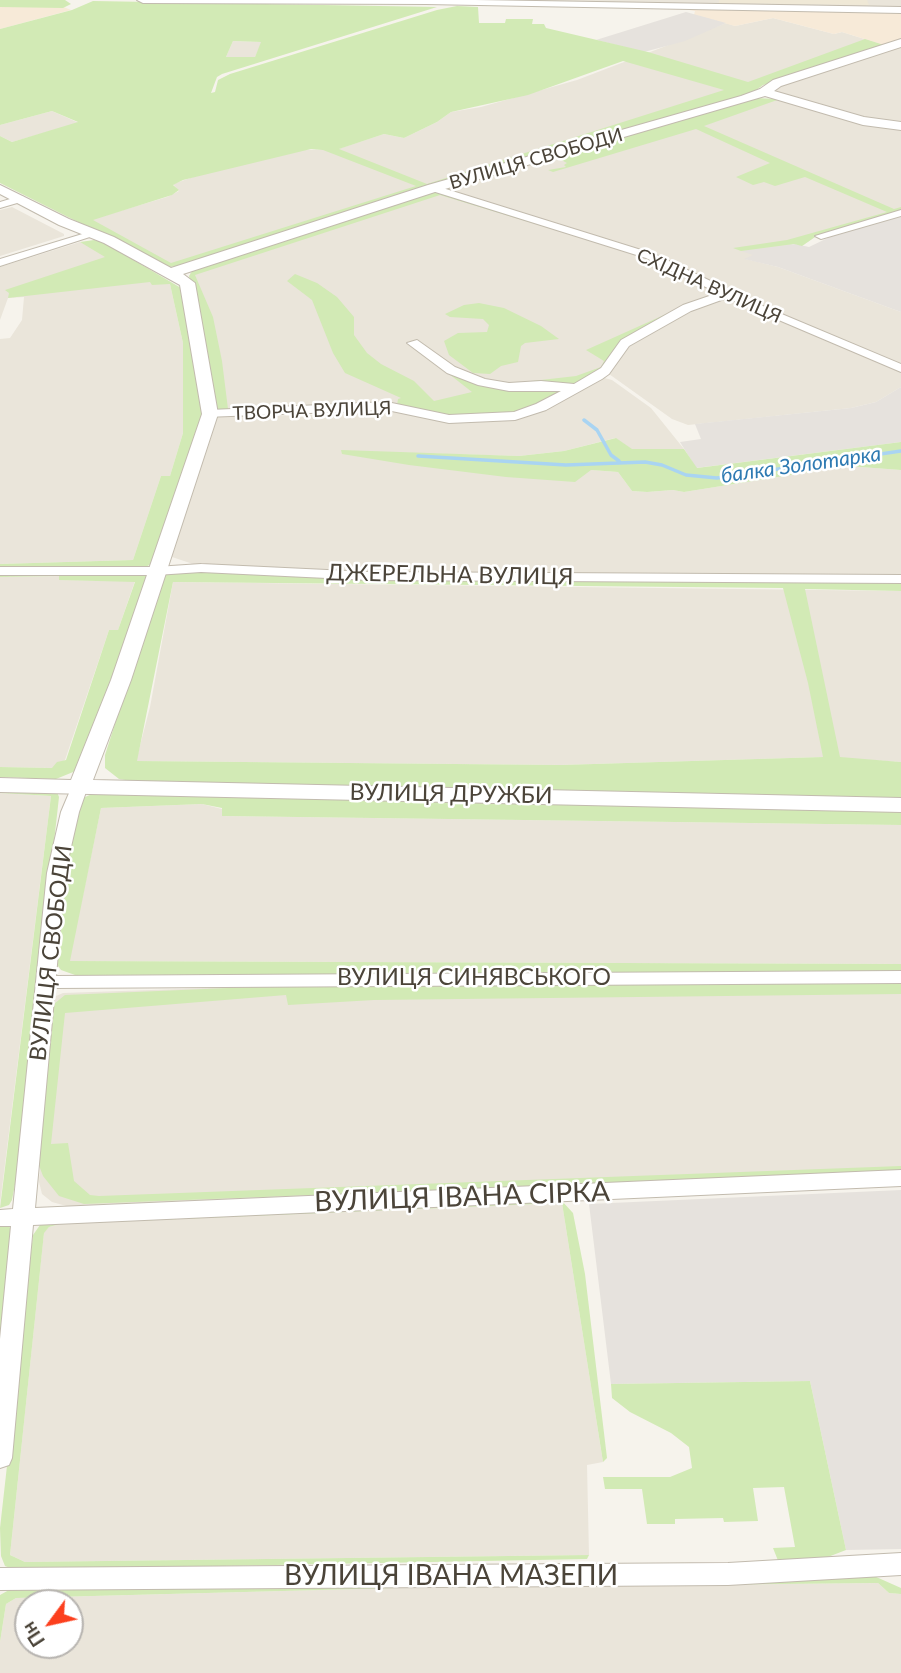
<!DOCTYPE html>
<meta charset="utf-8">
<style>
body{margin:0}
#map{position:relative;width:901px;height:1673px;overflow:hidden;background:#f6f3ec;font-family:Lato,sans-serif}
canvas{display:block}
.north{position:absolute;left:14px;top:1589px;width:70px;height:70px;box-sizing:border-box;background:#fff;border:2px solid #b7b4b0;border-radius:50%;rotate:237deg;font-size:19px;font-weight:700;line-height:28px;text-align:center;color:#4b4439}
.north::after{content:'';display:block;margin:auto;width:24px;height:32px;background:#fc3f1d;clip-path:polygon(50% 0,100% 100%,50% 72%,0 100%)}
</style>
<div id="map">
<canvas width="901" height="1673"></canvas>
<div class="north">Пн</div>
</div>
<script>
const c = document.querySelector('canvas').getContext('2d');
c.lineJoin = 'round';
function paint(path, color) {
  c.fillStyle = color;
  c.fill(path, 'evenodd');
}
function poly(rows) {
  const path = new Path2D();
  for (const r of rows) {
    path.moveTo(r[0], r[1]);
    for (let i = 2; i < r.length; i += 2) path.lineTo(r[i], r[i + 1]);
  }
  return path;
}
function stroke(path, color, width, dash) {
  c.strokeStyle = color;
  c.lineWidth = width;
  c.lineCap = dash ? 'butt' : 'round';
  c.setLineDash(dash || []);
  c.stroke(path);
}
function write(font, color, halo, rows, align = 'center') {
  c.font = font + ' Lato,sans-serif';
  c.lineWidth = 5;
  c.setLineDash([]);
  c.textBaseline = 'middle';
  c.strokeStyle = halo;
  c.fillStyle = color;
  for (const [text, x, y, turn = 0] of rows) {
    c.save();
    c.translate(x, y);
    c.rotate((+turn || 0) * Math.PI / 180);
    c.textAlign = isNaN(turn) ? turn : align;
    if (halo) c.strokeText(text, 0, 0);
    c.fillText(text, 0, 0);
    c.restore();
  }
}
paint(poly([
 [473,0,901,0,901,10],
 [773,18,834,34,842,32,887,46,763,85,749,95,251,242,232,250,168,267,83,222,167,197,179,191,173,184,193,177,300,150,338,149,384,134,404,138,437,122,451,112,481,107,577,80,726,23,735,26],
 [233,41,262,42,255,57,226,57],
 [901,46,901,124,880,122,776,92,775,87],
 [774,98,863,124,901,128,901,212,815,237,802,246,794,244,746,259,778,267,901,312,901,366,756,305,662,259,471,199,451,190,452,186,699,114],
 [52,111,79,123,12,142,0,136,0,125],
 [439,191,647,257,719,291,647,329,600,372,412,408,215,412,190,273,220,260,229,259,247,251],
 [12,207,64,234,64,236,0,256,0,210],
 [80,242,170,284,183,343,183,433,170,476,161,476,133,560,0,564,0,339,10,338,22,320,24,297,8,298,0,320,0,267],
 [725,297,901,370,901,387,876,402,851,408,688,425,672,419,609,374,608,370,620,351,684,312],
 [601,377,612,380,651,408,684,449,632,450,615,438,564,451,519,456,341,451,618,472,632,491,647,492,673,490,684,492,847,466,901,470,901,577,377,574,196,565,172,557,172,544,217,416,326,415,329,412,400,409],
 [60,576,60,580,135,581,118,630,109,630,65,760,53,768,0,767,0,577],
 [173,582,901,591,901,762,823,757,561,765,136,761,150,707],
 [0,793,51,796,0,1204],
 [202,804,222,809,222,816,901,825,901,964,69,961,101,808],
 [901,983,901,1175,70,1207,52,1202,42,1194,39,1182,53,1003,56,996,63,993,298,985],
 [562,1203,603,1462,587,1465,589,1555,25,1562,10,1555,44,1232,49,1227,60,1224],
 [878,1583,889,1593,901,1594,901,1673,0,1673,0,1642,6,1604,16,1598,396,1588],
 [28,1603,70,1603,70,1645,28,1645]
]), '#eae5da');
paint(poly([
 [0,6,61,6,71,10,0,29],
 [695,8,901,12,901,41,887,46,842,32,834,34,773,18,735,26,694,15,695,11,689,10]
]), '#f7ead8');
paint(poly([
 [686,12,726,23,685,41,644,52,596,40],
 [901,216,901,312,778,267,744,259,753,255,741,251,795,244,809,247,836,234],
 [901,387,901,442,696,468,680,442,701,439,695,424,851,408,876,402],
 [901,1190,901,1549,846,1550,810,1381,611,1384,589,1204]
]), '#e6e2dd');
paint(poly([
 [719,0,867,0,869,5,719,3]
]), '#efe8d6');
paint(poly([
 [0,0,65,0,71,4,63,8,0,7],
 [93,1,437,7,222,74,217,77,211,93,215,92,218,80,230,74,437,10,457,6,478,7,479,23,505,23,506,19,533,19,532,24,544,24,546,28,648,52,748,82,865,39,887,46,763,85,749,95,251,242,178,266,168,267,0,183,0,136,12,142,78,122,52,111,0,125,0,29,72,10],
 [233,41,261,42,255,57,226,57],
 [623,61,724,90,427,184,339,149,384,134,404,138,437,122,451,112,528,95],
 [311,149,323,150,416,186,171,263,93,220,172,195,179,190,173,185,183,180],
 [755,98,780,99,704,126,894,209,901,207,901,212,815,237,802,246,794,244,741,251,733,248,787,240,887,212,805,177,775,186,764,182,753,185,736,177,770,163,696,129,553,172,548,170,566,167,564,165,567,163,554,156],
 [439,191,612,245,611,247,440,195,195,275,213,317,222,361,228,409,227,412,215,412,189,276,193,270],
 [94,240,103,242,181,288,203,408,201,421,151,564,144,568,0,568,0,564,133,560,161,476,170,476,183,433,183,343,170,284,152,285,150,282,8,298,9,293,5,290,105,257,80,242],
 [295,274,317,283,337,297,354,317,354,335,367,353,381,364,414,381,434,401,472,392,449,374,506,384,576,376,601,367,604,361,586,350,673,311,647,329,600,372,517,414,461,418,397,405,398,399,401,398,345,373,333,353,312,300,287,281],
 [479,303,504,308,541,326,559,339,525,343,521,346,518,362,501,366,490,374,473,373,449,355,444,341,458,333,487,332,489,325,483,319,450,317,445,314,464,305],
 [616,438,632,449,684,449,697,468,901,442,901,470,847,466,684,492,673,490,647,492,632,491,618,472,591,470,575,482,506,477,409,465,342,454,341,450,519,456,564,451],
 [170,570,901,580,901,591,805,589,840,757,901,762,901,800,131,781,119,779,105,768,105,755,163,574],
 [173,582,783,588,808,683,823,757,561,765,137,761],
 [0,573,143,573,148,578,78,770,56,779,0,777,0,767,52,768,57,762,66,760,109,630,118,630,135,582,59,580,59,576,0,577],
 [0,788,57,792,59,797,17,1174,12,1200,9,1205,0,1208,51,796,0,793],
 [97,792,901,808,901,825,222,816,222,808,202,804,101,808,70,961,901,964,901,974,75,975,61,970,55,962,64,880,81,802,85,797],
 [901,983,901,994,374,1000,288,1005,286,995,65,1013,51,1144,68,1143,74,1181,90,1195,99,1196,901,1166,901,1172,84,1204,59,1196,43,1176,38,1163,53,1010,54,1004,65,995,298,985],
 [561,1200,573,1213,585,1274,607,1458,603,1462,562,1203,60,1224,49,1227,44,1233,10,1555,25,1562,589,1555,587,1559,15,1570,5,1566,1,1556,0,1528,33,1235,40,1225,50,1220],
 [0,1222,13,1229,0,1343],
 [810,1381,846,1550,815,1562,779,1563,773,1548,795,1547,784,1487,753,1488,758,1521,724,1522,723,1518,675,1519,675,1524,647,1524,642,1489,605,1489,603,1477,670,1477,692,1468,689,1447,671,1433,630,1412,612,1398,611,1384],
 [874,1576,901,1588,901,1594,889,1593,878,1583,396,1588,16,1598,6,1604,0,1642,0,1595,9,1590]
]), '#d2eab5');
stroke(poly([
 [584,420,597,430,611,455,619,461],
 [418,456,566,465,645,462,662,465,686,475,717,478,901,451]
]), '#a9d4f2', 3.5);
const minor = poly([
 [433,185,654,254,765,307,901,364,901,372,727,298,691,311,629,346,609,374,602,379,546,410,515,420,449,423,387,410,205,417,203,414,210,410,387,402,449,415,514,412,536,404,561,391,509,391,478,385,447,373,407,343,417,340,455,367,485,379,509,383,541,381,574,384,601,368,621,340,683,305,718,293,646,258,429,190,428,188,433,185],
 [20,196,24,197,24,201,0,208,0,202,20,196],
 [901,210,901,216,821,239,815,236,901,210],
 [89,232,99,234,0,266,0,259,89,232],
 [201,564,369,572,901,575,901,583,369,580,201,572,156,575,0,575,0,567,156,567,201,564],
 [80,781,88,786,79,812,65,873,56,976,901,971,901,983,55,988,35,1208,901,1170,901,1186,33,1225,12,1458,9,1465,0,1468,0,1339,11,1226,0,1226,0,1210,13,1209,47,873,61,812,72,786,80,781],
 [901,1553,901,1575,728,1585,0,1590,0,1568,728,1563,901,1553]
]);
const tertiary = poly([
 [137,0,475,0,901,7,901,13,426,4,143,3,137,0],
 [901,39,901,47,781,86,774,91,864,117,901,122,901,130,863,125,765,96,438,191,183,274,195,283,218,414,131,680,93,780,901,798,901,812,0,792,0,778,71,780,111,680,202,414,180,285,104,243,59,225,0,194,0,185,69,219,114,237,171,268,428,185,741,96,760,89,773,80,901,39]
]);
stroke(minor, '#c2bbae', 2);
stroke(tertiary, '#c2bbae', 2);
paint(minor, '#fff');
paint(tertiary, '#fff');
write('19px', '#4b4439', '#fff', [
 ["ВУЛИЦЯ СВОБОДИ",536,159,-16],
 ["СХІДНА ВУЛИЦЯ",709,286,24],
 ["ТВОРЧА ВУЛИЦЯ",312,411,-2]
]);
write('italic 21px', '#2e7ab2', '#fff', [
 ["балка Золотарка",801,465,-8]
]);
write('23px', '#4b4439', '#fff', [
 ["ДЖЕРЕЛЬНА ВУЛИЦЯ",450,575,1],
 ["ВУЛИЦЯ ДРУЖБИ",451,794,1],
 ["ВУЛИЦЯ СВОБОДИ",51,953,-83],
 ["ВУЛИЦЯ СИНЯВСЬКОГО",474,978]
]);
write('28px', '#4b4439', '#fff', [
 ["ВУЛИЦЯ ІВАНА СІРКА",462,1197,-2],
 ["ВУЛИЦЯ ІВАНА МАЗЕПИ",451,1576]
]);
</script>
